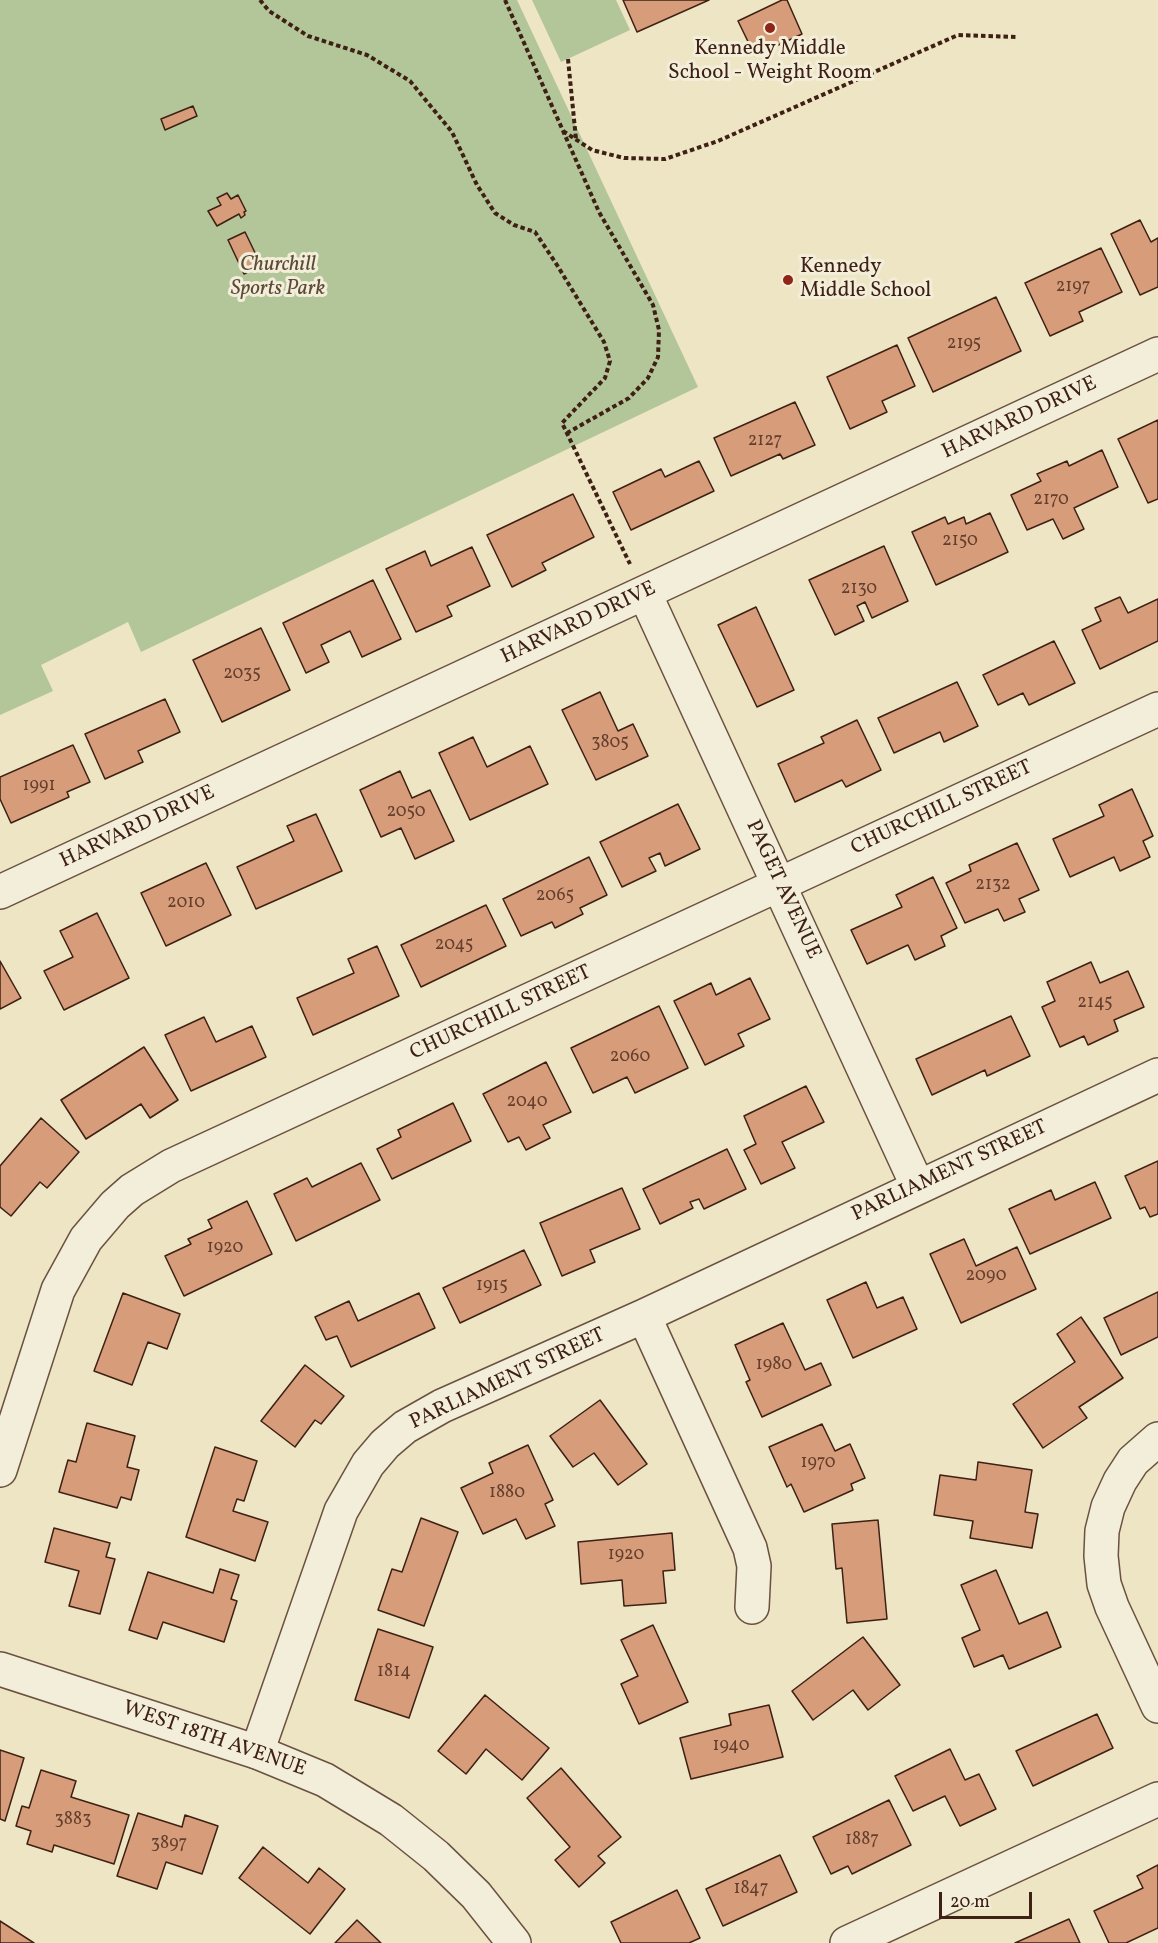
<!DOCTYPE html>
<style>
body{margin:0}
#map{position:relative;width:1158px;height:1943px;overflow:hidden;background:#ede5c4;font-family:Vollkorn,serif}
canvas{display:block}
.scale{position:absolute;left:939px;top:1892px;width:93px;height:27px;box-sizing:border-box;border:3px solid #3e2014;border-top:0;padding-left:8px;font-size:18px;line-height:21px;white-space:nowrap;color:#3e2014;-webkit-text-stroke:4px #f3eed9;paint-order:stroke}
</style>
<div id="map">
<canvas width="1158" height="1943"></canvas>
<div class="scale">20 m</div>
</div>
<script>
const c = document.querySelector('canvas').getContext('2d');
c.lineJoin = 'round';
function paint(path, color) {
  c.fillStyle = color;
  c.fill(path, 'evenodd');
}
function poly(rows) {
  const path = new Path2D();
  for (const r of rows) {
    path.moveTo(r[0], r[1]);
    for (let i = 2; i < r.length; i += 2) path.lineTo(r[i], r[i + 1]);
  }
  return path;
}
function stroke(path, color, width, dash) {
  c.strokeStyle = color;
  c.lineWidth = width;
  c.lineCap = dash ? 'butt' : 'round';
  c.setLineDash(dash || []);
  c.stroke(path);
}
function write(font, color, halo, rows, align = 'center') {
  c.font = font + ' Vollkorn,serif';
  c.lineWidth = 6;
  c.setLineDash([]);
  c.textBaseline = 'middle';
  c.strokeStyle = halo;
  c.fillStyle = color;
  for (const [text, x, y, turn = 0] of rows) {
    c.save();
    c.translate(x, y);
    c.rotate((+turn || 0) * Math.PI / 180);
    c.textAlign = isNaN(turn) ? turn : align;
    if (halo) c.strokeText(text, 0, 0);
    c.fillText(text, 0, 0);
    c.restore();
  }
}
paint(poly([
 [0,0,517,0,698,387,141,652,128,622,41,665,53,691,0,715],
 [532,0,616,0,630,30,561,62]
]), '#b3c699');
const building = poly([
 [623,0,709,0,637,32,623,0],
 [782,0,787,0,802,34,755,56,738,21,782,0],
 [193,106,197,116,165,130,161,119,193,106],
 [227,193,231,199,238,195,246,211,244,212,245,215,241,218,239,214,217,226,208,211,221,205,217,198,227,193],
 [1140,220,1151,242,1158,238,1158,287,1140,295,1111,234,1140,220],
 [245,232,261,265,244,274,228,240,245,232],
 [1101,248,1122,292,1079,312,1083,321,1050,336,1025,283,1101,248],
 [996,297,1021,351,933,392,908,338,996,297],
 [897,345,915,386,882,401,887,412,850,429,827,377,897,345],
 [795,402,815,445,783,459,780,454,731,476,714,438,795,402],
 [1158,420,1158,499,1148,503,1118,439,1158,420],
 [1102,450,1118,487,1074,508,1084,529,1063,539,1053,519,1027,530,1011,495,1041,481,1037,474,1067,461,1069,466,1102,450],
 [699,461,714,491,631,530,613,492,661,469,665,477,699,461],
 [573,494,594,537,542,563,546,570,512,587,487,535,573,494],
 [990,513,1008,552,936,585,912,532,945,517,948,524,964,517,966,524,990,513],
 [884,546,908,601,872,618,865,602,857,606,864,621,835,635,809,580,884,546],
 [472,547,490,586,447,606,452,616,416,632,386,569,425,551,431,566,472,547],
 [373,580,401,639,362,657,350,631,321,645,329,662,306,673,283,623,373,580],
 [1120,597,1128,613,1158,599,1158,641,1100,669,1082,630,1101,621,1095,608,1120,597],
 [756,607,794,690,757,707,718,625,756,607],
 [261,628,290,690,222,722,193,660,261,628],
 [1054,641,1075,683,1029,705,1023,693,998,705,983,675,1054,641],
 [957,682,978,726,944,742,940,732,894,753,878,718,957,682],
 [600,692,618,731,633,724,648,756,596,780,562,710,600,692],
 [165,699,180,732,138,751,143,762,105,779,85,734,165,699],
 [857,720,881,770,846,787,842,780,795,802,778,764,824,743,821,737,857,720],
 [473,737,487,767,530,746,548,784,470,820,439,753,473,737],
 [73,745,90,782,67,792,69,797,11,823,0,799,0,777,73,745],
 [400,771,412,798,430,790,454,841,415,859,401,828,381,837,360,790,400,771],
 [1132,789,1153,836,1143,841,1150,857,1120,871,1114,857,1070,877,1053,839,1104,816,1099,805,1132,789],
 [678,804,700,849,665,866,660,853,649,858,656,871,622,887,600,842,678,804],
 [316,814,342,871,256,909,237,867,294,841,287,826,316,814],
 [1017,843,1039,890,1019,899,1025,912,1004,921,998,909,965,923,946,883,971,871,969,865,1017,843],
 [589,857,607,895,580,908,583,914,555,928,552,922,521,936,503,899,589,857],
 [206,863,231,915,166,946,141,893,206,863],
 [933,877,957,928,941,936,945,946,915,960,908,945,867,964,851,930,902,907,896,895,933,877],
 [486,905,506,946,421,987,401,945,486,905],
 [97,913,129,978,64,1010,44,971,73,957,60,931,97,913],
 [377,946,399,996,313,1035,297,998,354,973,348,959,377,946],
 [0,961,21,998,0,1009,0,961],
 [1091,962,1100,983,1128,971,1144,1007,1114,1020,1118,1031,1088,1045,1084,1036,1060,1047,1042,1007,1055,1001,1047,982,1091,962],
 [750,978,770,1019,738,1034,744,1046,705,1065,674,1001,711,983,716,995,750,978],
 [659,1006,688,1068,635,1093,627,1077,593,1093,571,1048,659,1006],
 [1011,1016,1030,1056,987,1076,985,1070,932,1095,916,1059,1011,1016],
 [204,1017,216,1042,252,1026,266,1057,191,1091,165,1035,204,1017],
 [144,1047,178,1100,150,1118,141,1104,86,1139,61,1100,144,1047],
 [546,1062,571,1112,543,1125,550,1138,526,1150,519,1137,508,1142,483,1094,546,1062],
 [806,1086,824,1122,782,1142,795,1168,761,1184,744,1150,756,1144,744,1116,806,1086],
 [453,1103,471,1141,392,1179,377,1149,401,1137,398,1130,453,1103],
 [41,1118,79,1152,47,1188,40,1182,11,1216,0,1207,0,1166,41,1118],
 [727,1149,746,1189,704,1209,699,1199,690,1202,693,1208,660,1224,643,1189,727,1149],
 [1158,1161,1158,1214,1150,1217,1145,1207,1140,1209,1125,1176,1158,1161],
 [361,1163,380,1200,296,1241,274,1194,307,1178,312,1187,361,1163],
 [1095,1182,1111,1218,1030,1254,1009,1209,1051,1190,1055,1200,1095,1182],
 [622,1188,640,1229,590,1250,595,1262,562,1276,540,1223,622,1188],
 [247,1201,272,1254,184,1296,165,1256,191,1244,188,1239,212,1228,208,1220,247,1201],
 [964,1239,976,1266,1017,1247,1036,1289,961,1323,930,1254,964,1239],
 [524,1250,541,1285,460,1323,443,1288,524,1250],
 [866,1282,877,1308,903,1297,917,1329,853,1358,827,1300,866,1282],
 [1158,1292,1158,1337,1121,1355,1104,1318,1158,1292],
 [123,1293,180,1314,167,1349,148,1342,132,1385,94,1371,123,1293],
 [419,1293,435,1328,351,1367,337,1336,326,1340,315,1317,349,1301,358,1321,419,1293],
 [1081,1317,1123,1378,1079,1407,1087,1418,1043,1448,1013,1404,1075,1362,1057,1334,1081,1317],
 [783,1323,805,1370,821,1363,831,1385,762,1417,746,1382,750,1380,735,1345,783,1323],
 [305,1365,344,1396,321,1424,315,1420,295,1447,261,1421,305,1365],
 [600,1400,647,1464,618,1485,594,1453,573,1467,550,1436,600,1400],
 [87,1423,135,1436,127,1467,139,1470,131,1500,121,1497,117,1508,59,1492,68,1460,76,1462,87,1423],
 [822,1424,835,1451,850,1444,865,1478,851,1484,853,1490,804,1512,791,1484,787,1487,769,1447,822,1424],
 [528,1445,553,1500,545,1504,555,1526,526,1539,516,1519,483,1534,461,1488,493,1473,489,1463,528,1445],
 [215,1447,257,1461,244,1501,237,1499,233,1511,268,1522,255,1561,186,1537,215,1447],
 [978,1462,1032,1470,1025,1512,1038,1514,1032,1548,970,1538,973,1521,934,1515,940,1475,976,1480,978,1462],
 [421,1518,458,1532,424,1626,378,1610,392,1569,402,1572,421,1518],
 [878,1520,887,1619,847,1623,842,1568,836,1569,832,1524,878,1520],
 [54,1528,110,1543,106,1557,115,1559,100,1614,69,1606,79,1571,45,1562,54,1528],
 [672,1533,675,1570,663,1571,666,1603,624,1606,622,1580,581,1584,578,1542,672,1533],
 [220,1569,239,1575,231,1599,237,1601,224,1642,163,1622,157,1639,129,1630,148,1572,213,1593,220,1569],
 [996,1570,1019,1624,1047,1612,1061,1647,1009,1669,1003,1655,974,1667,962,1638,980,1630,961,1585,996,1570],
 [653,1625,688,1702,639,1724,621,1684,638,1676,621,1640,653,1625],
 [378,1629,433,1647,409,1718,355,1700,378,1629],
 [863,1637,900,1685,868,1710,853,1690,813,1720,792,1691,863,1637],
 [485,1695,549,1748,522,1780,486,1749,466,1774,438,1751,485,1695],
 [769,1705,783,1757,691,1779,680,1738,731,1725,729,1714,769,1705],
 [1097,1714,1113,1748,1033,1786,1016,1751,1097,1714],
 [950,1749,965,1780,979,1774,996,1809,960,1826,945,1796,913,1811,895,1776,950,1749],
 [0,1750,24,1758,5,1821,0,1819,0,1750],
 [561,1768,621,1837,598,1856,605,1863,579,1887,555,1860,570,1847,527,1798,561,1768],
 [41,1770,76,1781,71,1797,129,1815,114,1864,54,1845,52,1852,27,1844,31,1831,16,1826,22,1806,29,1808,41,1770],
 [889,1800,911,1845,852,1874,848,1866,831,1874,813,1837,889,1800],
 [138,1813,182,1827,185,1815,218,1826,202,1874,166,1862,157,1889,117,1876,138,1813],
 [263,1847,308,1883,319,1868,345,1889,310,1934,239,1878,263,1847],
 [780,1855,797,1892,723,1926,706,1889,780,1855],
 [1158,1865,1158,1928,1126,1943,1109,1943,1094,1911,1143,1888,1137,1876,1158,1865],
 [677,1890,700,1938,689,1943,621,1943,611,1922,677,1890],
 [1069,1919,1080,1943,1015,1943,1069,1919],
 [357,1920,381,1943,335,1943,357,1920],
 [0,1921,34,1943,0,1943,0,1921]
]);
paint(building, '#d79c7a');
stroke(building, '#3e2014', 1.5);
const minor = poly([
 [645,594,918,1187],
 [0,892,1158,354],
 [644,1316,750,1548,754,1566,752,1607],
 [1158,1439,1133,1461,1120,1481,1108,1507,1102,1531,1101,1556,1104,1584,1112,1607,1158,1706],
 [0,1470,58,1290,86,1239,115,1205,132,1190,171,1166,1158,709],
 [257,1752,341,1511,368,1464,385,1444,405,1427,442,1406,644,1316,1158,1075],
 [847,1943,1158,1799]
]);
const tertiary = poly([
 [0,1669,257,1752,325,1780,391,1820,436,1856,476,1895,514,1943]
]);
stroke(minor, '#6a5140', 36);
stroke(tertiary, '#6a5140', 36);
stroke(poly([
 [260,0,269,11,308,36,367,55,410,81,452,132,477,185,495,213,514,225,535,232,557,265,604,342,610,361,605,378,562,423,630,564],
 [505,0,599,212,653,305,659,330,658,357,648,378,629,398,567,433],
 [568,59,576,139],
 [563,131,592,150,624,158,665,159,718,141,958,35,1018,37]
]), '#3e2014', 4, [4.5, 3]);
stroke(minor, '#f3eed9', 33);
stroke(tertiary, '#f3eed9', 33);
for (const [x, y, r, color] of [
 [770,28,6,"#8f2418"],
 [788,280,6,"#8f2418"]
]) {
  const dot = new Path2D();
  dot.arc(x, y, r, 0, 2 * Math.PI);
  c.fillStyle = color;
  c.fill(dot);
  stroke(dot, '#f3eed9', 2);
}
write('18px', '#643f2e', null, [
 ["2197",1073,288],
 ["2195",964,345],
 ["2127",765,442],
 ["2170",1051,501],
 ["2150",960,542],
 ["2130",859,590],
 ["2035",242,675],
 ["3805",610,744],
 ["1991",39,787],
 ["2050",406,813],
 ["2132",993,886],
 ["2065",555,897],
 ["2010",186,904],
 ["2045",454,946],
 ["2145",1095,1004],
 ["2060",630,1058],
 ["2040",527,1103],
 ["1920",225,1249],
 ["2090",986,1277],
 ["1915",492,1287],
 ["1980",774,1366],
 ["1970",818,1464],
 ["1880",507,1494],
 ["1920",626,1556],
 ["1814",394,1673],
 ["1940",731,1747],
 ["3883",73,1821],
 ["1887",862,1841],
 ["3897",169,1845],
 ["1847",751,1890]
]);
write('21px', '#3e2014', '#f3eed9', [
 ["Kennedy Middle",770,50],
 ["School - Weight Room",770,74],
 ["Kennedy",800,268,"left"],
 ["Middle School",800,292,"left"]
]);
write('italic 21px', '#5b4a35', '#f3eed9', [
 ["Churchill",278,266],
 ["Sports Park",278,290]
]);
write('21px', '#3e2014', '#f3eed9', [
 ["HARVARD DRIVE",1020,419,-25],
 ["HARVARD DRIVE",579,624,-25],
 ["CHURCHILL STREET",942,809,-25],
 ["HARVARD DRIVE",138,828,-25],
 ["PAGET AVENUE",782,890,65],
 ["CHURCHILL STREET",501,1014,-25],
 ["PARLIAMENT STREET",950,1172,-25],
 ["PARLIAMENT STREET",508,1380,-25],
 ["WEST 18TH AVENUE",214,1740,19]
]);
</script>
